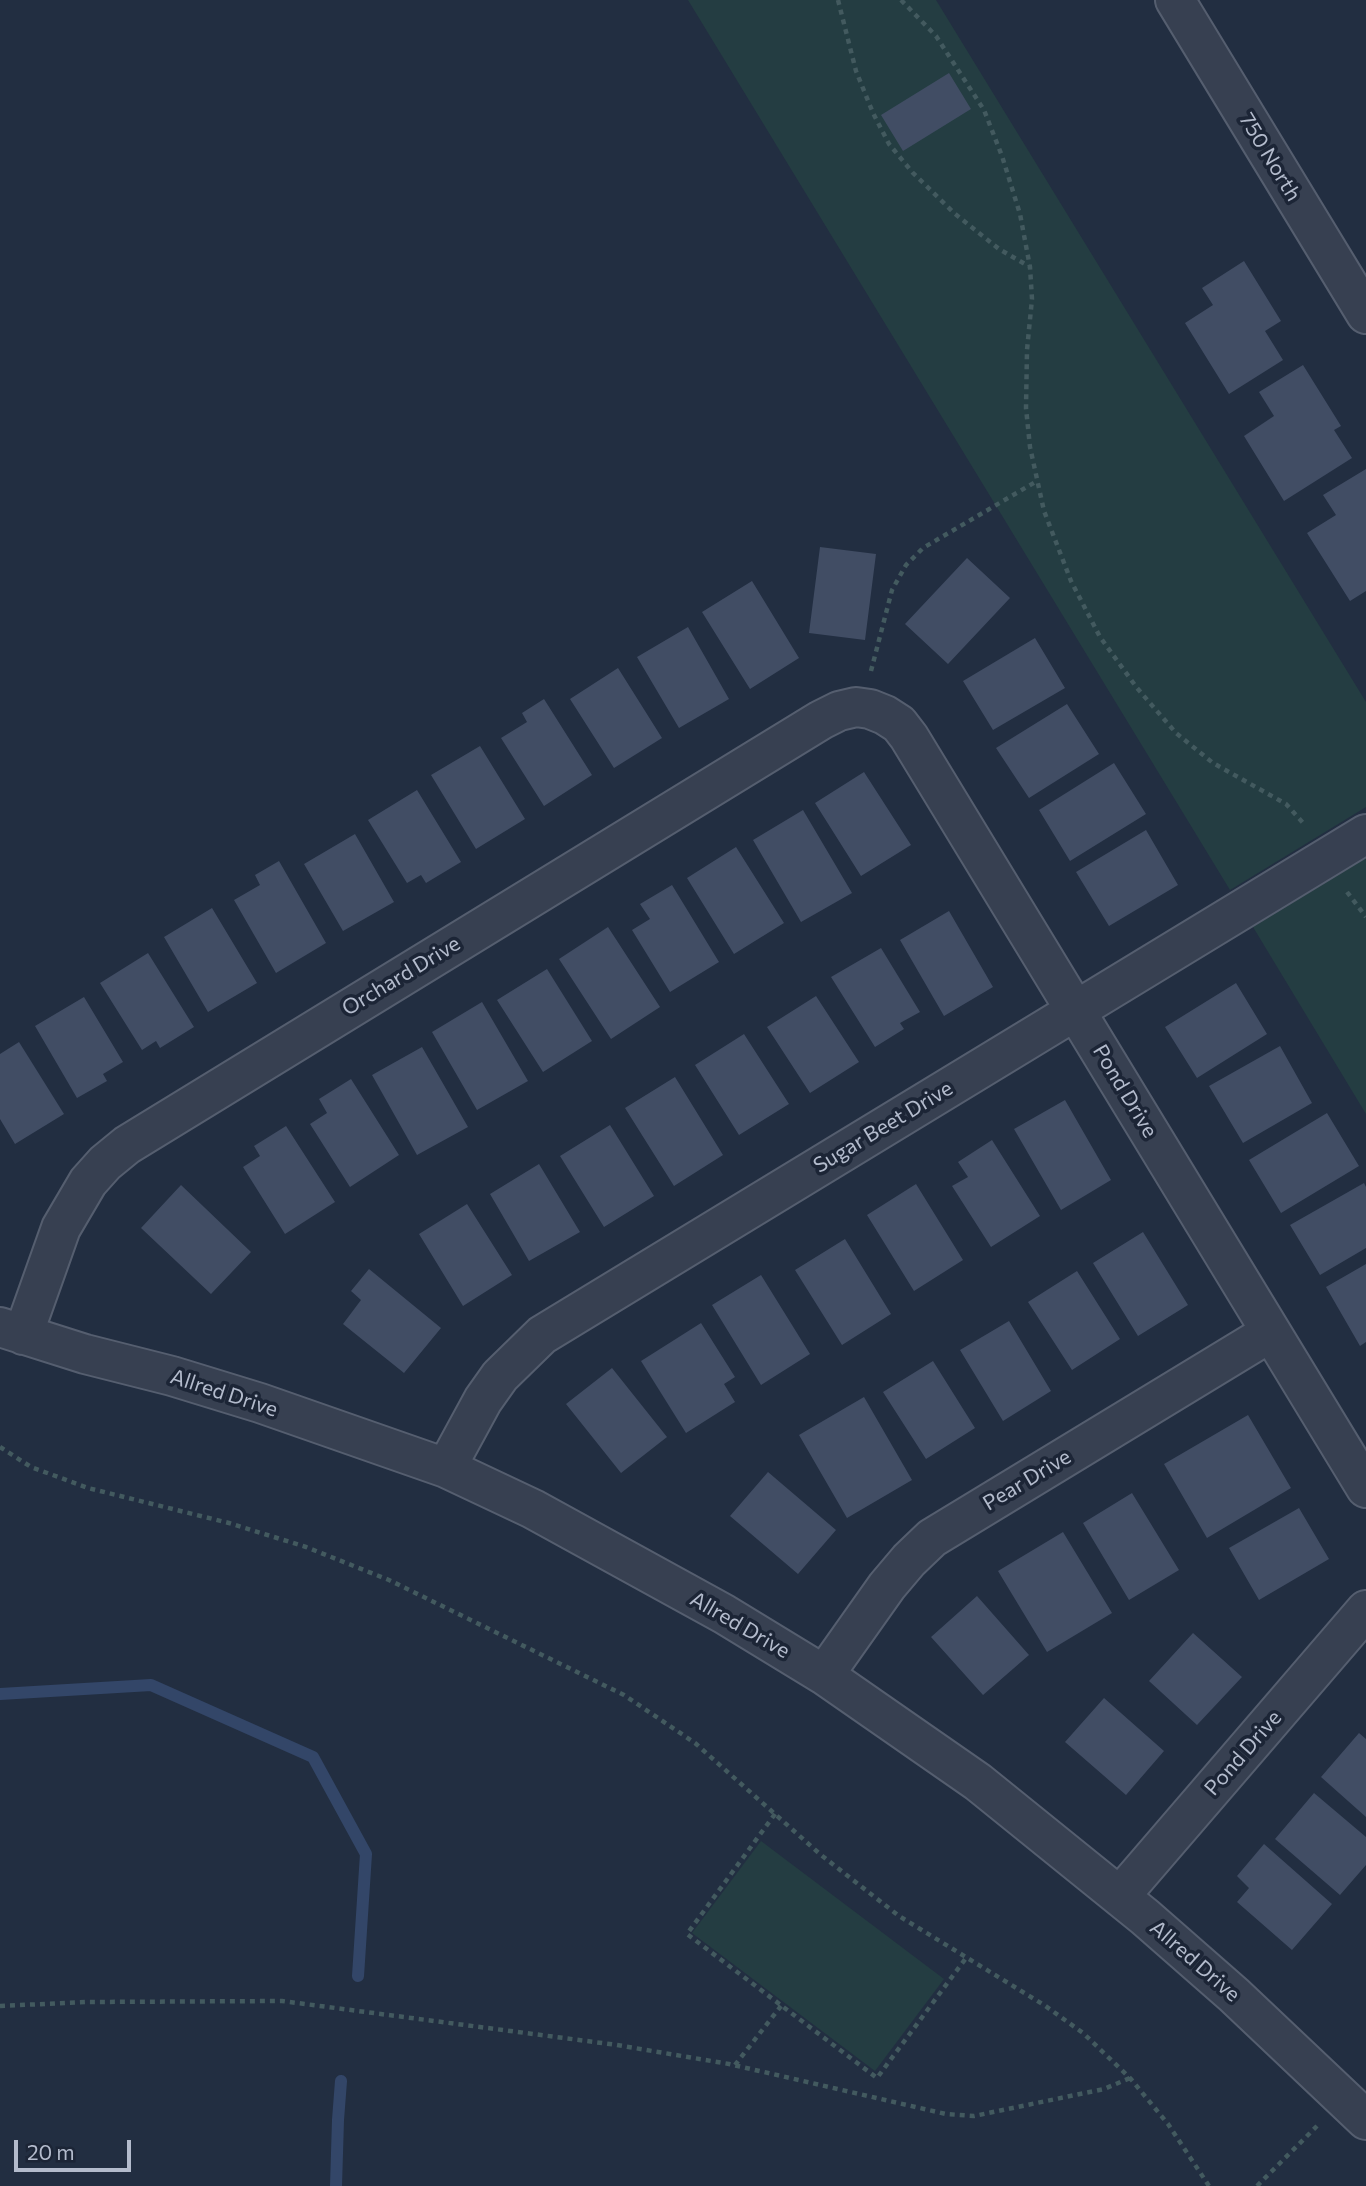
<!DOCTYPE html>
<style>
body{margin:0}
#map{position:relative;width:1366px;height:2186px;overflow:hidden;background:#222e41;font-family:Commissioner,sans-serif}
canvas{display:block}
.scale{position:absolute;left:14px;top:2140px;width:117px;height:32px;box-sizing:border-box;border:4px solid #b3bbcc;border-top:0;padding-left:9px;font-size:21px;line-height:24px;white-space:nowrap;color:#b3bbcc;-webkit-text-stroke:5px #1c2536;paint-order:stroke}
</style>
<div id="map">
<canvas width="1366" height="2186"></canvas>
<div class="scale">20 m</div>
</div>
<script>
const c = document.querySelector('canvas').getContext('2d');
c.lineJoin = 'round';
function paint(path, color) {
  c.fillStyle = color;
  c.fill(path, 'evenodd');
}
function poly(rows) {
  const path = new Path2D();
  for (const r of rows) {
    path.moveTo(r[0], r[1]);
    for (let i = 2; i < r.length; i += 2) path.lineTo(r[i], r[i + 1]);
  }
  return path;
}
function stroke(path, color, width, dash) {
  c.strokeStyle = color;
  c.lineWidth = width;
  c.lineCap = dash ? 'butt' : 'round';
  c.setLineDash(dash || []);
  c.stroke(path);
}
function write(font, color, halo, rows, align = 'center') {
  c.font = font + ' Commissioner,sans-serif';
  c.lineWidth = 7;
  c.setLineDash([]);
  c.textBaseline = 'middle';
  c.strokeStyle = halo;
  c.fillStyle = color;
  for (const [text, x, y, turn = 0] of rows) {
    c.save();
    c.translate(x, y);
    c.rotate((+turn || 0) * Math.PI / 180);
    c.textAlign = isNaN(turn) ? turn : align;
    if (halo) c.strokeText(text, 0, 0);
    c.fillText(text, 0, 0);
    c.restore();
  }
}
paint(poly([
 [688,0,936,0,1366,702,1366,807,1230,890],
 [1366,858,1366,1114,1253,927],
 [761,1841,944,1979,875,2071,692,1933]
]), '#243d42');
stroke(poly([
 [0,1694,151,1685,313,1757,366,1854,358,1976],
 [336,2186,338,2120,341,2081]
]), '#334668', 12);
paint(poly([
 [949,73,971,109,903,151,881,115],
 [1244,261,1281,321,1265,331,1283,360,1229,394,1185,323,1213,305,1202,288],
 [1303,365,1341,426,1334,430,1352,458,1284,501,1244,436,1274,416,1259,392],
 [1366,469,1366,591,1350,601,1307,533,1336,515,1323,495],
 [820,547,876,554,865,640,809,633],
 [967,558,1010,598,948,664,905,624],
 [752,581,799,658,750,689,702,612],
 [688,627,729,699,679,728,637,657],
 [1035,638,1065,688,993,730,963,681],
 [618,668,662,738,614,768,570,699],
 [544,699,592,775,544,806,501,738,527,722,522,713],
 [1067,704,1099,754,1029,798,996,748],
 [480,746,525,819,476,849,431,775],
 [1114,763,1146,814,1070,861,1039,810],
 [864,772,911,845,861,876,815,803],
 [417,790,461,862,426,883,421,875,407,883,368,820],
 [803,810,852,893,801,922,753,840],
 [1146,830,1178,885,1109,926,1076,872],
 [355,834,394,902,343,931,304,864],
 [736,847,784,923,734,954,687,878],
 [279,861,326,943,276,973,234,900,260,885,255,875],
 [672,885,719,962,670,992,632,930,650,919,640,904],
 [212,908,257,983,208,1012,164,937],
 [949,911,993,987,944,1016,900,940],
 [608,927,660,1007,611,1039,559,959],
 [881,948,920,1012,900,1023,904,1029,875,1047,831,977],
 [148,953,194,1027,160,1048,156,1041,142,1050,100,983],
 [547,969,592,1041,543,1072,497,1000],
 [1236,983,1267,1034,1197,1078,1165,1027],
 [816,996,859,1062,810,1093,767,1027],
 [84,997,123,1062,103,1074,107,1081,77,1098,35,1026],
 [482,1002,528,1081,477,1110,432,1032],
 [744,1034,789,1104,739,1135,695,1065],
 [19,1042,64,1114,15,1144,0,1119,0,1054],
 [1280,1046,1312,1103,1243,1143,1209,1086],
 [422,1047,468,1127,417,1155,372,1075],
 [675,1077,723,1155,674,1186,625,1108],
 [351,1079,399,1155,350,1187,310,1124,327,1113,319,1099],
 [1065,1100,1111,1180,1061,1210,1014,1129],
 [1327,1113,1359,1166,1281,1213,1249,1160],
 [610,1125,654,1196,604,1227,560,1156],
 [286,1126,335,1202,285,1234,243,1167,260,1156,254,1146],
 [992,1140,1040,1216,991,1247,952,1186,968,1177,958,1162],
 [539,1164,580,1232,529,1261,490,1194],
 [1364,1183,1366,1187,1366,1248,1320,1275,1290,1225],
 [916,1184,963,1260,914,1291,867,1215],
 [181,1185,251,1252,211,1294,141,1228],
 [467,1204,512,1275,463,1306,419,1234],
 [1143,1232,1188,1305,1138,1336,1093,1263],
 [845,1239,891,1314,842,1345,795,1270],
 [1366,1264,1366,1342,1360,1346,1326,1287],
 [369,1269,441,1328,404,1373,343,1324,361,1300,351,1291],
 [1077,1271,1120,1339,1072,1370,1028,1302],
 [761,1275,810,1354,761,1385,712,1305],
 [1009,1321,1051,1391,1003,1421,960,1350],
 [701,1323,735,1377,724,1384,735,1402,686,1433,641,1361],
 [933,1361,975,1428,926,1459,883,1392],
 [612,1368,667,1437,621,1473,566,1404],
 [864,1397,912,1480,847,1518,799,1435],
 [1248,1415,1291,1488,1207,1538,1164,1464],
 [768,1472,836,1530,798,1574,730,1516],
 [1132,1493,1179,1570,1129,1600,1083,1523],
 [1299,1508,1329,1559,1259,1600,1229,1548],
 [1063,1532,1112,1613,1047,1652,998,1571],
 [977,1596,1029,1655,983,1695,931,1637],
 [1193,1633,1242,1677,1197,1725,1149,1681],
 [1104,1698,1164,1751,1126,1795,1065,1742],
 [1359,1733,1366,1739,1366,1817,1321,1777],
 [1314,1793,1366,1837,1366,1865,1340,1895,1275,1839],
 [1264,1844,1332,1904,1292,1950,1237,1902,1249,1888,1237,1876]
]), '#414d64');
const minor = poly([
 [1175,0,1366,314],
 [0,1327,85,1354,172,1376,260,1403,446,1468,533,1509,724,1614,824,1675,978,1782,1145,1917,1234,1995,1366,2120],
 [23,1335,61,1228,88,1182,105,1163,127,1145,821,720,839,711,856,707,870,709,885,715,899,724,909,737,1366,1488],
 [446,1468,483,1400,500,1376,542,1335,1366,834],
 [824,1675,887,1586,909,1560,932,1538,1271,1332],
 [1120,1896,1366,1610]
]);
stroke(minor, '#555e6f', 42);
stroke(poly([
 [838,0,856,71,873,113,889,144,913,173,954,213,999,249,1030,267],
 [901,0,936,36,984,110,1002,156,1020,214,1030,267,1032,299,1027,350,1026,408,1030,447,1044,511,1071,581,1100,637,1137,688,1176,733,1213,763,1286,804,1305,825],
 [871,671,892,590,906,565,923,548,1037,481],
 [1347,892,1366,917],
 [0,1447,31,1467,88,1488,229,1523,306,1547,389,1580,624,1695,695,1743,821,1855,899,1916,1044,2005,1083,2033,1130,2078,1168,2124,1209,2186],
 [775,1814,687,1934,877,2078,966,1958],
 [0,2006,87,2002,282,2001,617,2045,729,2064,946,2114,974,2116,1104,2089,1130,2078],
 [735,2065,781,2006],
 [1257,2186,1317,2126]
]), '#435a5f', 4.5, [5, 5]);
stroke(minor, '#374051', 38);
write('21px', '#b3bbcc', '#1c2536', [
 ["750 North",1270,157,59],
 ["Orchard Drive",401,976,-31],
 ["Pond Drive",1125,1091,59],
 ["Sugar Beet Drive",883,1127,-31],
 ["Allred Drive",224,1393,18],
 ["Pear Drive",1027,1480,-31],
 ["Allred Drive",740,1625,30],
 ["Pond Drive",1243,1753,-49],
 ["Allred Drive",1195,1961,41]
]);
</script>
